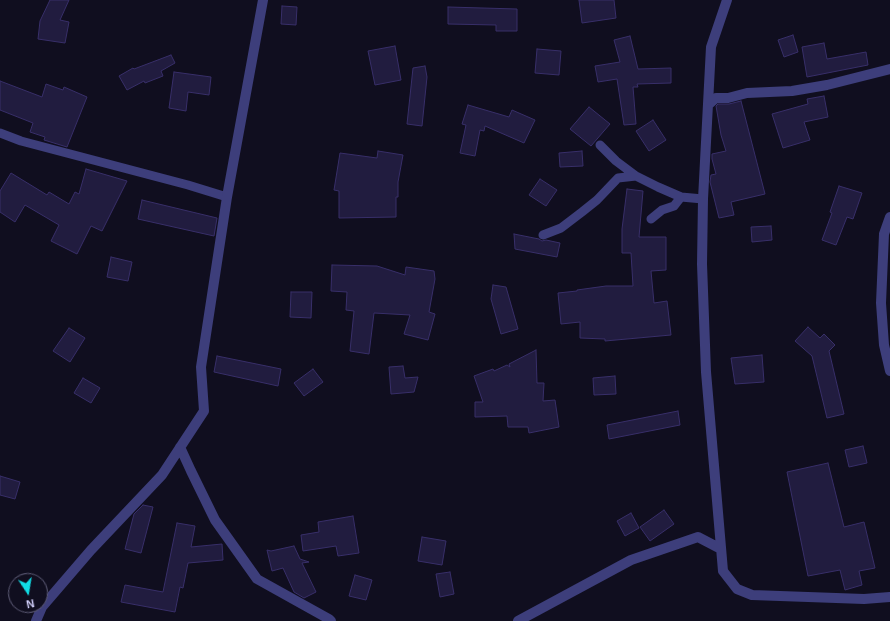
<!DOCTYPE html>
<style>
body{margin:0}
#map{position:relative;width:890px;height:621px;overflow:hidden;background:#100e1f;font-family:Helvetica,sans-serif}
canvas{display:block}
.north{position:absolute;left:8px;top:573px;width:40px;height:40px;box-sizing:border-box;background:#100e1f;border:1px solid #5e5c77;border-radius:50%;rotate:168deg;font-size:11px;font-weight:700;line-height:16px;text-align:center;color:#d2d0fb}
.north::after{content:'';display:block;margin:auto;width:14px;height:18px;background:#11dde6;clip-path:polygon(50% 0,100% 100%,50% 72%,0 100%)}
</style>
<div id="map">
<canvas width="890" height="621"></canvas>
<div class="north">N</div>
</div>
<script>
const c = document.querySelector('canvas').getContext('2d');
c.lineJoin = 'round';
function paint(path, color) {
  c.fillStyle = color;
  c.fill(path, 'evenodd');
}
function poly(rows) {
  const path = new Path2D();
  for (const r of rows) {
    path.moveTo(r[0], r[1]);
    for (let i = 2; i < r.length; i += 2) path.lineTo(r[i], r[i + 1]);
  }
  return path;
}
function stroke(path, color, width, dash) {
  c.strokeStyle = color;
  c.lineWidth = width;
  c.lineCap = dash ? 'butt' : 'round';
  c.setLineDash(dash || []);
  c.stroke(path);
}
const building = poly([
 [50,0,69,0,60,20,69,22,65,43,38,39,40,21,50,0],
 [579,0,614,0,616,18,582,23,579,0],
 [282,6,297,7,296,25,281,24,282,6],
 [448,7,517,9,517,31,496,31,496,25,448,24,448,7],
 [793,35,798,52,784,57,778,40,793,35],
 [630,36,638,69,671,68,671,83,637,84,638,87,633,87,636,124,624,125,617,79,598,82,595,66,620,62,614,40,630,36],
 [824,43,827,59,866,52,868,65,807,77,802,47,824,43],
 [395,46,401,80,375,85,368,51,395,46],
 [537,49,561,51,559,75,535,73,537,49],
 [171,55,175,63,161,71,163,76,145,83,144,81,127,90,119,76,133,68,134,69,171,55],
 [425,66,427,77,422,126,407,124,413,68,425,66],
 [174,72,211,77,209,95,188,92,186,111,169,108,174,72],
 [0,81,42,97,46,84,63,90,64,87,87,97,67,147,44,140,45,137,30,132,33,123,0,110,0,81],
 [824,96,828,117,804,122,810,140,783,148,772,114,808,104,807,99,824,96],
 [741,101,765,194,731,202,734,215,719,218,710,182,711,175,716,174,712,159,712,154,726,151,721,135,716,106,718,104,729,104,741,101],
 [468,105,509,117,512,110,535,120,524,143,485,126,484,131,480,130,475,156,460,153,466,125,462,124,468,105],
 [589,107,610,124,591,146,570,129,589,107],
 [653,120,666,140,649,151,636,131,653,120],
 [378,151,403,155,398,182,398,197,396,197,396,217,339,218,339,191,334,190,340,153,377,158,378,151],
 [582,151,583,166,560,167,559,153,582,151],
 [86,169,127,181,102,231,91,226,77,254,51,241,59,225,25,205,15,222,0,212,0,191,11,173,47,195,49,192,69,204,75,192,79,194,86,169],
 [540,179,557,190,546,206,529,195,540,179],
 [839,186,862,193,853,219,847,217,836,245,822,240,832,213,830,212,839,186],
 [627,189,643,191,639,237,666,237,666,270,651,271,654,303,667,301,671,335,605,341,605,339,580,338,580,322,561,324,558,293,577,291,577,290,606,286,633,286,631,253,622,253,622,229,627,189],
 [142,200,217,218,214,236,138,219,142,200],
 [771,226,772,240,752,242,751,227,771,226],
 [514,234,539,239,542,241,546,240,560,243,557,257,515,249,514,234],
 [111,257,132,262,128,281,107,277,111,257],
 [332,265,377,266,405,275,406,267,434,271,435,279,429,312,435,314,428,340,404,334,410,315,374,313,369,354,350,351,354,311,346,310,347,292,331,291,332,265],
 [493,285,506,287,518,329,501,334,491,299,493,285],
 [291,292,312,292,311,318,290,317,291,292],
 [808,327,820,338,824,334,835,345,829,351,844,414,827,418,812,356,795,341,808,327],
 [69,328,85,338,70,362,53,351,69,328],
 [536,350,537,383,544,383,543,401,555,400,559,427,529,433,528,427,508,427,507,416,475,417,475,402,483,402,474,376,493,369,494,371,507,365,510,367,509,364,536,350],
 [762,355,764,382,735,384,731,358,762,355],
 [217,356,281,369,278,386,214,372,217,356],
 [403,366,405,378,418,377,414,392,391,394,389,367,403,366],
 [313,369,323,382,304,396,294,383,313,369],
 [615,376,616,394,594,395,593,378,615,376],
 [83,378,100,388,91,403,74,393,83,378],
 [678,411,680,425,609,439,607,425,678,411],
 [863,446,867,463,849,467,845,450,863,446],
 [828,463,844,527,864,522,875,568,859,571,862,585,845,590,840,570,808,576,787,472,828,463],
 [0,476,20,482,15,499,0,495,0,476],
 [143,505,153,507,141,553,125,549,134,514,143,505],
 [664,510,674,524,650,541,640,527,664,510],
 [631,513,639,528,625,536,617,521,631,513],
 [353,516,359,553,338,556,336,546,303,551,301,535,319,532,318,522,353,516],
 [177,523,195,526,191,547,222,544,223,560,188,563,183,588,180,587,175,612,121,602,125,585,163,592,177,523],
 [422,537,446,541,442,565,418,561,422,537],
 [294,546,300,559,309,562,302,563,316,592,304,598,294,592,283,568,272,571,267,550,271,551,294,546],
 [450,572,454,594,440,597,436,574,450,572],
 [355,575,372,580,366,600,349,596,355,575]
]);
paint(building, '#211c3f');
stroke(building, '#382f69', 1);
stroke(poly([
 [0,133,21,141,188,185,227,197],
 [600,145,616,161,636,176,658,187,681,197,703,199],
 [651,219,662,210,674,206,681,197],
 [543,235,561,228,582,212,597,200,618,178,636,176]
]), '#3d3e7b', 9);
stroke(poly([
 [727,0,711,47,703,199,702,264,706,372,723,571,737,589,752,595,864,599,890,597],
 [708,105,716,98,728,98,747,93,792,91,827,85,890,69],
 [890,217,884,234,881,303,884,345,890,371],
 [180,447,191,471,215,520,257,579,329,619,331,621],
 [36,621,42,607,91,550,162,475,204,411,201,367,227,197,263,0],
 [518,621,631,560,698,537,721,549]
]), '#3d3e7b', 10);
</script>
